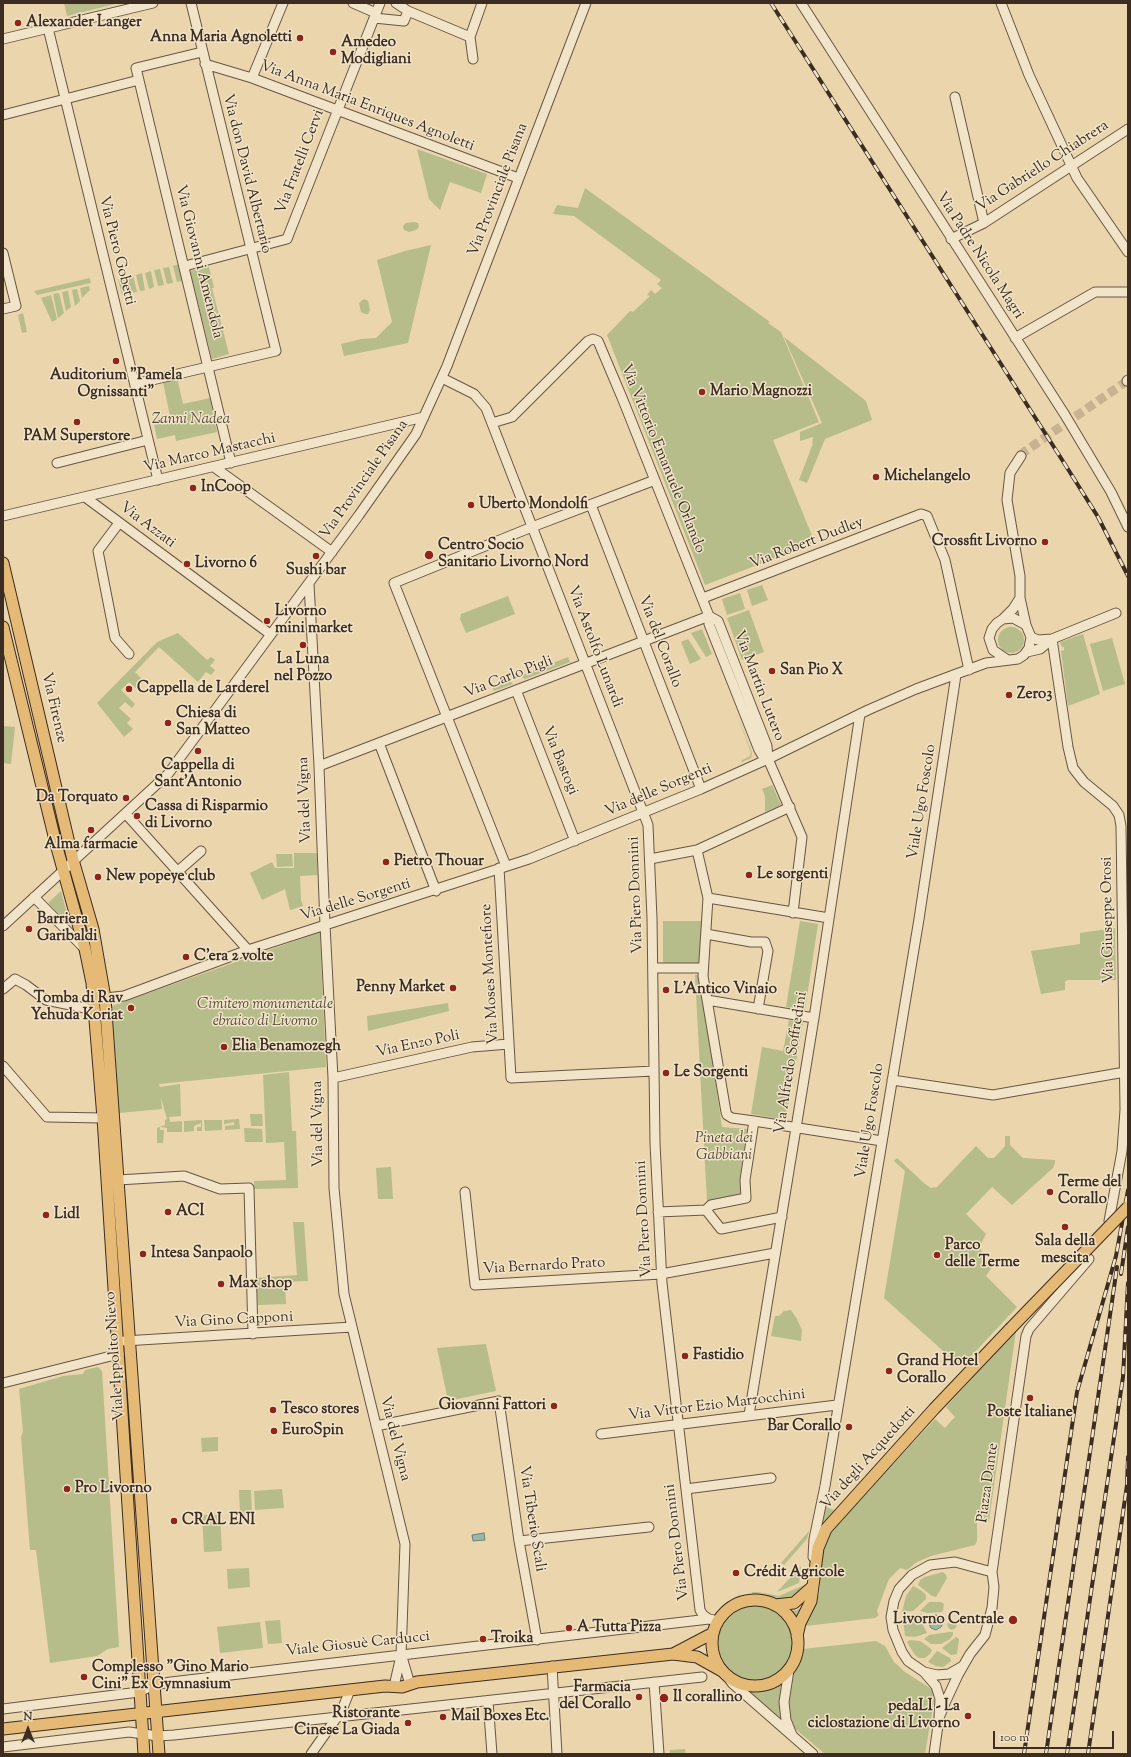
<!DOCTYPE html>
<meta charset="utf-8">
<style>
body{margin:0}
#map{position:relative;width:1131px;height:1757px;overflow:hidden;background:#ead5ac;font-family:"Sorts Mill Goudy",serif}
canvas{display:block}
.frame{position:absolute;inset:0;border:4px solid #3c2c21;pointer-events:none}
.north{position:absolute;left:8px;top:1709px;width:40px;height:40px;-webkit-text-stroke:3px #f1e4c9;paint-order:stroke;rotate:0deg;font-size:11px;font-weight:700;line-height:16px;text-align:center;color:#3c2c21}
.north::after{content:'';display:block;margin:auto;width:14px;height:18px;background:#3c2c21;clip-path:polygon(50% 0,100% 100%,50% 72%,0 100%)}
.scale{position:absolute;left:993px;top:1731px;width:121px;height:18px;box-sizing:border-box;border:2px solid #3c2c21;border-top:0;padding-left:5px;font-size:12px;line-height:14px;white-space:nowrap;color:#3c2c21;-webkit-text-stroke:3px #f1e4c9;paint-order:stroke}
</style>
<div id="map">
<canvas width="1131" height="1757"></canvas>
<div class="frame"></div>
<div class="north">N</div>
<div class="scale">100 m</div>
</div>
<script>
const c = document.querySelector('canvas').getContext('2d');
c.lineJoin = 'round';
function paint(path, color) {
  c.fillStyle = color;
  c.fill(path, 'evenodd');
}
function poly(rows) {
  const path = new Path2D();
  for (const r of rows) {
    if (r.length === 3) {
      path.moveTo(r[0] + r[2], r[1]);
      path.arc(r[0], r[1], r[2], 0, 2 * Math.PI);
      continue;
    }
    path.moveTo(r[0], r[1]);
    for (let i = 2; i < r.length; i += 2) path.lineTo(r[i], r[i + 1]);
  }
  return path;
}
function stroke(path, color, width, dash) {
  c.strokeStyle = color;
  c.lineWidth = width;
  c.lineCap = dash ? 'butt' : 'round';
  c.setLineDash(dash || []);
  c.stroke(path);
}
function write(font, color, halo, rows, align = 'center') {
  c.font = font + ' "Sorts Mill Goudy",serif';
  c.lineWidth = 3;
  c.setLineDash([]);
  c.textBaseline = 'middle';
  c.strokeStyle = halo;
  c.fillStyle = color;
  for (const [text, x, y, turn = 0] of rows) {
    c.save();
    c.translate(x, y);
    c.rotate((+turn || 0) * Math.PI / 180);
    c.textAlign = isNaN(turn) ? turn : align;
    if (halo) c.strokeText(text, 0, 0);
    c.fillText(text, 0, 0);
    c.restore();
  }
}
paint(poly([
 [64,3,119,3,67,16],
 [417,149,487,174,481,193,450,182,440,210,429,199],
 [585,188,770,322,768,323,781,332,819,422,773,440,815,543,705,585,607,335,630,311,633,312,650,296,647,295,651,290,655,294,662,288,657,284,661,280,574,216,553,214,557,205,578,208],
 [414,222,418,223,419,227,416,230,409,232,404,230,403,226,406,223],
 [431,245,408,343,344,356,341,344,361,339,376,338,392,322,377,260,405,251],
 [179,264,182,281,177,282,173,266],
 [169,267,173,283,167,284,163,268],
 [209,267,214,288,212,288,229,354,212,359,190,271],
 [160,269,164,285,158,286,154,270],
 [151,271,154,287,149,289,145,273],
 [142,273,145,290,140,291,136,275],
 [133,275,137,292,131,293,127,277],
 [90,278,91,283,37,295,34,291],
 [124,278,127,294,122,295,118,279],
 [89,286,90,290,82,298,80,288],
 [77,289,80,301,75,306,72,290],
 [68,291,71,307,66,311,62,292],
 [59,293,64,313,58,318,53,294],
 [51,295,57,319,52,322,41,298],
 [364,299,368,301,370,310,368,314,365,314,361,312,359,303],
 [23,313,27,332,22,333,18,315],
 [784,337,866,401,872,420,825,439,807,483,799,480,812,446,813,437,800,441,800,432,822,423],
 [177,378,183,404,210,398,217,432,176,441,175,435,157,439,153,419,170,416,163,382],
 [762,585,768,600,752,606,747,590],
 [740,593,745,609,727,615,722,599],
 [508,596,515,614,466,633,460,619,461,614],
 [749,610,764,652,742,660,727,618],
 [1011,640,13],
 [702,629,712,654,706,657,691,633],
 [178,633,207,660,211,657,215,660,210,666,215,670,211,675,206,672,198,682,159,647,135,672,144,681,137,689,129,682,121,690,135,704,132,708,125,702,119,708,131,719,127,723,133,729,124,737,97,703,157,642],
 [1083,634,1100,694,1068,706,1061,651,1064,650,1064,647,1062,647,1060,642],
 [1112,638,1125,684,1103,691,1090,644],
 [688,639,701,659,690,664,681,642],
 [568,657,570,662,525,679,520,676],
 [509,680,513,684,494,691,492,686],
 [736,712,752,753,751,758,742,762,741,761,750,756,751,753],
 [3,726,15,727,11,764,3,763],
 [772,785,781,805,765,812,765,796,762,789],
 [294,853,317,853,317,875,300,876,301,900,303,906,290,910,285,889,262,900,250,873,272,862,275,868,294,868],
 [276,854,292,854,293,866,277,867],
 [61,891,70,926,48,903],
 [663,921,703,921,700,959,698,964,663,965],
 [800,921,818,924,805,1010,786,1007],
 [1115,928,1116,980,1067,980,1065,982,1065,990,1041,994,1031,951,1080,944,1080,933],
 [320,932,326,1067,159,1084,160,1087,180,1084,181,1116,169,1117,170,1122,182,1121,182,1132,167,1132,167,1128,160,1127,160,1130,164,1130,163,1143,157,1143,157,1128,165,1125,165,1120,167,1119,161,1098,162,1109,119,1113,112,1006],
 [695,975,700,975,722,1127,747,1129,740,1179,741,1196,707,1202],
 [448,1003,449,1011,368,1031,367,1016],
 [789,1020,803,1022,786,1120,751,1114,762,1047,783,1051],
 [289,1072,292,1131,296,1131,298,1188,254,1189,254,1181,286,1180,284,1142,266,1143,263,1075],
 [250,1114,262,1114,263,1126,251,1126],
 [239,1119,240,1129,225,1130,225,1126,234,1125,234,1122,224,1124,224,1120],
 [202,1120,202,1131,197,1131,197,1127,201,1127,201,1123,194,1126,194,1131,184,1132,184,1121],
 [204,1120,222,1120,222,1130,205,1131],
 [244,1128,262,1129,263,1142,245,1142],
 [1005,1136,1010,1136,1010,1145,1023,1158,1055,1160,1055,1163,1053,1168,1012,1205,992,1187,966,1214,986,1234,981,1244,981,1250,985,1259,992,1267,986,1276,1017,1307,961,1367,884,1298,905,1171,894,1161,897,1158,925,1184,931,1188,937,1187,976,1146,988,1158,994,1158,1005,1146],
 [391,1167,393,1199,378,1199,376,1168],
 [293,1222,304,1222,308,1281,285,1282,286,1304,258,1305,256,1278,297,1275],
 [791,1310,797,1319,802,1330,801,1341,771,1336,775,1316,779,1316,784,1311],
 [1016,1331,989,1521,984,1520,983,1511,977,1510,977,1541,975,1545,931,1556,917,1562,907,1570,900,1568,889,1579,877,1611,879,1615,875,1618,805,1626,805,1622,819,1594,822,1549,834,1528,935,1419,945,1428,952,1420,955,1417,946,1407],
 [486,1344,496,1391,448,1401,437,1348],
 [98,1367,102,1371,119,1647,108,1649,97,1656,50,1663,36,1550,30,1550,21,1437,23,1432,19,1389,63,1376,83,1374,85,1370],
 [218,1437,218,1451,202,1452,201,1438],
 [282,1489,284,1508,255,1510,254,1491],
 [239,1490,251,1490,252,1514,240,1515],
 [824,1506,834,1510,817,1532],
 [202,1515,220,1515,222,1551,204,1552],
 [809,1531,807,1539,784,1565,781,1563],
 [801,1566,799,1583,777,1592],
 [249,1568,250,1587,228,1589,227,1569],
 [943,1572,946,1575,947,1578,936,1597,932,1596,918,1585,920,1580,925,1577],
 [804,1585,800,1592,790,1597,783,1599,764,1595,753,1596,752,1592,758,1592,779,1596],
 [913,1586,922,1591,926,1595,926,1599,913,1611,902,1612,906,1596],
 [929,1602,941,1602,944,1604,943,1610,942,1612,927,1613,920,1611],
 [805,1605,797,1625,786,1612,797,1610],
 [755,1643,37],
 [921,1614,924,1616,923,1625,927,1633,915,1637,905,1636,903,1619,908,1616],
 [280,1620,282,1643,268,1644,265,1621],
 [952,1625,4.5],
 [260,1622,263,1648,220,1653,217,1627],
 [949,1632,953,1632,953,1635,950,1639,941,1644,931,1644,924,1639,929,1635],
 [956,1637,959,1639,957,1654,951,1655,942,1648],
 [910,1640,920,1641,929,1647,932,1650,930,1654,925,1658,919,1658,915,1655,907,1642],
 [876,1641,885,1646,894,1662,905,1672,933,1690,934,1701,925,1754,825,1754,793,1727,789,1715,788,1704,790,1679,798,1664,802,1649],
 [937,1651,950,1658,951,1661,943,1667,936,1666,928,1662],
 [782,1680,781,1705,785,1726,744,1690,744,1688,765,1688],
 [685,1749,686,1754,670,1754,670,1750]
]), '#b6bd8a');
const water = poly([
 [484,1533,485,1540,473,1541,472,1535,484,1533],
 [936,1615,941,1617,943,1623,941,1627,936,1630,931,1628,928,1622,930,1617,936,1615]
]);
paint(water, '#98b8ac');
stroke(water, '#738074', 1);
stroke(poly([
 [1021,456,1024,452,1127,381]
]), '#c7b390', 9, [9, 4.5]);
const minor = poly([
 [353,3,376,13],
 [396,3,408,11,470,37],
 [801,3,1065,415,1111,492,1128,527],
 [1001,3,1029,75,1077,178,1128,252],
 [374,18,404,21,408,11],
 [48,28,158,480],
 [3,39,153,3],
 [202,52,136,68,231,463],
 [473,59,470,37,482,3],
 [205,64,252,78,518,178],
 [252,78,283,3],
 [955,97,984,223],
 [3,115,139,80],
 [951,239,984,223,1128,129],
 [3,253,16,306,3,309],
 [185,266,287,239,380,3],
 [1015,338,1095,292,1128,292],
 [442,378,474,394,486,408,648,825,652,918,655,1143,662,1283,700,1610,703,1615,709,1619],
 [1127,381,1128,380],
 [135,384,276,351,191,3],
 [1021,456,1010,473,1007,500,1020,576,1020,598,1026,625],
 [57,463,148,440],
 [214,467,332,552],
 [85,497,270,634],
 [591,505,701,789],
 [3,516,424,417],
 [119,523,98,551,115,638,129,654],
 [309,584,319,766,325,925,333,1078,334,1188,344,1294,405,1544,401,1656,395,1682],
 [703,598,921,514,927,516,945,560,969,670],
 [1003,619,1013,609,1020,598],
 [1031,637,1038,640,1052,639,1116,613],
 [1052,639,1068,747,1073,768,1084,782,1113,806,1119,815,1121,826,1125,1110,1122,1151,1109,1221],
 [1027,652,1040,649,1052,639],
 [516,690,575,841],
 [379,743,436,891],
 [768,759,762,755,759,750,709,624,709,616,718,621,767,746,768,759,802,837,793,913],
 [319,766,709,616,623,400,598,341,593,339,588,341,512,417,492,423],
 [126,814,248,950],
 [697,850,708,898,703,976,726,1112,727,1115,732,1118,754,1121,745,1180,746,1198,711,1205,706,1210],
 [650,859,697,850,790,807],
 [506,866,394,583,532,527,655,480],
 [499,868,511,1078,654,1071],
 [177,872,201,851],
 [34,897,85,949],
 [708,898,829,918],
 [3,926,168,774,359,515,416,434,447,366,586,3],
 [706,934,751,942,765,942,768,951,758,1009],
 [653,968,703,968],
 [3,989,15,979,26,985,46,1000,95,1010],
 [105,998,124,996,248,950,529,859,701,789,768,759,868,710,916,689,986,663,1018,659,1024,655,1029,648,1031,637,1026,625,1013,618,1003,619,997,623,992,629,989,638,993,650,1006,659],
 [707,1000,814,1018],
 [3,1066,47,1117,103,1118],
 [333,1078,472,1047,509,1044],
 [892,1080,993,1095,1125,1072],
 [754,1121,882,1141],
 [118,1180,184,1176,220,1189,249,1188,253,1334],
 [465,1192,475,1285,661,1274,775,1253],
 [706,1210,721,1229,782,1217],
 [658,1212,706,1210],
 [124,1341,352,1327],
 [3,1383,119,1354],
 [749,1415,814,1018,860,714],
 [376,1426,499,1401,519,1541,537,1640],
 [601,1434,837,1405],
 [686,1489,771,1478],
 [519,1541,649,1527],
 [813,1557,814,1539,825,1486,919,919,956,675],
 [402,1657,409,1681],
 [552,1666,557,1754],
 [963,1666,949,1674,937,1675,924,1672,908,1661,902,1652,893,1630,891,1617,894,1601,899,1589,912,1575,930,1565,955,1562,992,1572],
 [789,1670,784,1702,786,1720,792,1735],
 [924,1672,936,1686,940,1699,939,1718,934,1754],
 [725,1673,732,1683,813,1754],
 [654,1682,659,1754],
 [488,1701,492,1754],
 [3,1709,139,1692,154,1685,171,1682,709,1619,718,1621],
 [939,1718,945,1703,958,1675,970,1654,985,1635,992,1608,994,1587,992,1572,1026,1336,1029,1329,1089,1259],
 [3,1747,129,1732,158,1736,174,1735,702,1677],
 [311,1754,342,1710,350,1690]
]);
const major = poly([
 [3,563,73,860,93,929,105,998,159,1754],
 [3,627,56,844,85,949,92,983,103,1118,144,1754],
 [755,1643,43],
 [775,1605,794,1603,812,1587],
 [797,1636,800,1623,811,1601,818,1548,826,1529,934,1409,1010,1329],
 [673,1654,713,1633],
 [3,1729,385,1686,402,1687,417,1682,673,1654,697,1657,722,1671]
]);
stroke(minor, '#685644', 11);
stroke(major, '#3c2c21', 13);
stroke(minor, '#f1e4c9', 9);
stroke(major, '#e5ba76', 11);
const rail = poly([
 [771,3,1066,466,1098,517,1128,576],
 [1121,1274,1128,1227],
 [1024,1754,1077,1392,1116,1256,1128,1190],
 [1046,1754,1117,1267],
 [1067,1754,1123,1377,1128,1283],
 [1088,1754,1127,1485,1128,1457]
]);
stroke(rail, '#3c2c21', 4);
stroke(rail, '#f1e4c9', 2.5, [8]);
const majorBridge = poly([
 [1010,1329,1128,1207]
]);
stroke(majorBridge, '#3c2c21', 13, []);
stroke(majorBridge, '#e5ba76', 11);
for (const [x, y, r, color] of [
 [18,23,4,"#8f2418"],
 [300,38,4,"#8f2418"],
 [333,52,4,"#8f2418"],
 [116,361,4,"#8f2418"],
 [702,392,4,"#8f2418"],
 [77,422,4,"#8f2418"],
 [876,477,4,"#8f2418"],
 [193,488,4,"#8f2418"],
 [471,505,4,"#8f2418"],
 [1045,542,4,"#8f2418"],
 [429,555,5,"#8f2418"],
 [316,556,4,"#8f2418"],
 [187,564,4,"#8f2418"],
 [267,621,4,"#8f2418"],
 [303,645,4,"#8f2418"],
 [772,671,4,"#8f2418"],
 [129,689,4,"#8f2418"],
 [1009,695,4,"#8f2418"],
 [168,723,4,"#8f2418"],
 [198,751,4,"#8f2418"],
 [126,798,4,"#8f2418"],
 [137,816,4,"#8f2418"],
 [91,830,4,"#8f2418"],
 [386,862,4,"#8f2418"],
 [749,875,4,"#8f2418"],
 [98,877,4,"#8f2418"],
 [29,929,4,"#8f2418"],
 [186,957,4,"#8f2418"],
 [453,988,4,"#8f2418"],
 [666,990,4,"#8f2418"],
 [131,1008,4,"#8f2418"],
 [224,1047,4,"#8f2418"],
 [666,1073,4,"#8f2418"],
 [1050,1192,4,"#8f2418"],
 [168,1212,4,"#8f2418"],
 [46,1215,4,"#8f2418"],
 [1065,1227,4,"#8f2418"],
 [143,1254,4,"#8f2418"],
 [937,1255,4,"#8f2418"],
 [221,1284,4,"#8f2418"],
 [685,1356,4,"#8f2418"],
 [889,1371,4,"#8f2418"],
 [1030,1398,4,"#8f2418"],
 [554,1406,4,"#8f2418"],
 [273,1410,4,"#8f2418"],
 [849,1427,4,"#8f2418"],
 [274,1431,4,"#8f2418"],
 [67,1489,4,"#8f2418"],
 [174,1521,4,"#8f2418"],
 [736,1573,4,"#8f2418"],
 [1013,1620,5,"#8f2418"],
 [569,1628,4,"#8f2418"],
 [483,1639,4,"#8f2418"],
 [84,1677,4,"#8f2418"],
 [639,1697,4,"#8f2418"],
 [664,1698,5,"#8f2418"],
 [968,1716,4,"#8f2418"],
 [443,1717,4,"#8f2418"],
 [408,1723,4,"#8f2418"]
]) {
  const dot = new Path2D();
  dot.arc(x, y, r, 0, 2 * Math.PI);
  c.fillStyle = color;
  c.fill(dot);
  stroke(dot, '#f1e4c9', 1.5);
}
write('bold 15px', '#3c2c21', '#f1e4c9', [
 ["Alexander Langer",26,23],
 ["Anna Maria Agnoletti",292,38,"right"],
 ["Amedeo",341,43],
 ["Modigliani",341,60],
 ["Auditorium \"Pamela",116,376,"center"],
 ["Ognissanti\"",116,393,"center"],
 ["Mario Magnozzi",710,392],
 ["PAM Superstore",77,437,"center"],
 ["Michelangelo",884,477],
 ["InCoop",201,488],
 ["Uberto Mondolfi",479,505],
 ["Crossfit Livorno",1037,542,"right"],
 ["Centro Socio",438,546],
 ["Sanitario Livorno Nord",438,563],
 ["Livorno 6",195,564],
 ["Sushi bar",316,571,"center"],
 ["Livorno",275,612],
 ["mini market",275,629],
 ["La Luna",303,660,"center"],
 ["nel Pozzo",303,677,"center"],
 ["San Pio X",780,671],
 ["Cappella de Larderel",137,689],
 ["Zero3",1017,695],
 ["Chiesa di",176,714],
 ["San Matteo",176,731],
 ["Cappella di",198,766,"center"],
 ["Sant'Antonio",198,783,"center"],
 ["Da Torquato",118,798,"right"],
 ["Cassa di Risparmio",145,807],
 ["di Livorno",145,824],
 ["Alma farmacie",91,845,"center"],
 ["Pietro Thouar",394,862],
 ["Le sorgenti",757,875],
 ["New popeye club",106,877],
 ["Barriera",37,920],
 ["Garibaldi",37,937],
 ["C’era 2 volte",194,957],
 ["Penny Market",445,988,"right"],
 ["L'Antico Vinaio",674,990],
 ["Tomba di Rav",123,999,"right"],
 ["Yehuda Koriat",123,1016,"right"],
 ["Elia Benamozegh",232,1047],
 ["Le Sorgenti",674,1073],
 ["Terme del",1058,1183],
 ["Corallo",1058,1200],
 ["ACI",176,1212],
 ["Lidl",54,1215],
 ["Sala della",1065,1242,"center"],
 ["mescita",1065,1259,"center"],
 ["Parco",945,1246],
 ["delle Terme",945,1263],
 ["Intesa Sanpaolo",151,1254],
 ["Max shop",229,1284],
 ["Fastidio",693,1356],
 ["Grand Hotel",897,1362],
 ["Corallo",897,1379],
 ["Giovanni Fattori",546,1406,"right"],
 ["Tesco stores",281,1410],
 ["Poste Italiane",1030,1413,"center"],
 ["Bar Corallo",841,1427,"right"],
 ["EuroSpin",282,1431],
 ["Pro Livorno",75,1489],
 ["CRAL ENI",182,1521],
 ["Crédit Agricole",744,1573],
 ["Livorno Centrale",1004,1620,"right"],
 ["A Tutta Pizza",577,1628],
 ["Troika",491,1639],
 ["Complesso \"Gino Mario",92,1668],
 ["Cini\" Ex Gymnasium",92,1685],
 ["Farmacia",631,1688,"right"],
 ["del Corallo",631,1705,"right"],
 ["Il corallino",673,1698],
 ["pedaLI - La",960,1707,"right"],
 ["ciclostazione di Livorno",960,1724,"right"],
 ["Ristorante",400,1714,"right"],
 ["Cinese La Giada",400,1731,"right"],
 ["Mail Boxes Etc.",451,1717]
], 'left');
write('15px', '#3c2c21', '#f1e4c9', [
 ["Via Anna Maria Enriques Agnoletti",367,107,21],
 ["Via Fratelli Cervi",301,162,-69],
 ["Via Gabriello Chiabrera",1043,167,-33],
 ["Via don David Albertario",246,174,76],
 ["Via Provinciale Pisana",499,190,-69],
 ["Via Piero Gobetti",116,251,76],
 ["Via Padre Nicola Magri",979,256,57],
 ["Via Giovanni Amendola",198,262,76],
 ["Via Marco Mastacchi",210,454,-13],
 ["Via Vittorio Emanuele Orlando",662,459,68],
 ["Via Provinciale Pisana",365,480,-55],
 ["Via Azzati",147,526,37],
 ["Via Robert Dudley",807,544,-21],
 ["Via del Corallo",659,642,69],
 ["Via Astolfo Lunardi",594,647,69],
 ["Via Carlo Pigli",509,678,-21],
 ["Via Martin Lutero",758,686,69],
 ["Via Firenze",53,708,77],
 ["Via Bastogi",559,761,68],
 ["Via delle Sorgenti",659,791,-23],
 ["Via del Vigna",306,800,-92],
 ["Viale Ugo Foscolo",923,802,-81],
 ["Via Piero Donnini",637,895,-92],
 ["Via delle Sorgenti",356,901,-17],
 ["Via Giuseppe Orosi",1109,920,-91],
 ["Via Moses Montefiore",491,974,-93],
 ["Via Enzo Poli",418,1045,-12],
 ["Via Alfredo Soffredini",792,1063,-81],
 ["Viale Ugo Foscolo",871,1121,-81],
 ["Via del Vigna",319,1124,-91],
 ["Via Piero Donnini",645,1219,-93],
 ["Via Bernardo Prato",544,1267,-3],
 ["Via Gino Capponi",234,1321,-3],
 ["Viale Ippolito Nievo",116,1356,-94],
 ["Via Vittor Ezio Marzocchini",717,1406,-7],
 ["Via del Vigna",394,1439,76],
 ["Via degli Acquedotti",869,1459,-48],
 ["Piazza Dante",989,1483,-82],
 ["Via Tiberio Scali",531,1519,81],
 ["Via Piero Donnini",678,1542,-97],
 ["Viale Giosuè Carducci",358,1645,-6]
]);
write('italic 15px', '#544936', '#f1e4c9', [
 ["Zanni Nadea",191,420],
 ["Cimitero monumentale",265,1005],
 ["ebraico di Livorno",265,1022],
 ["Pineta dei",724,1139],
 ["Gabbiani",724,1156]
]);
</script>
